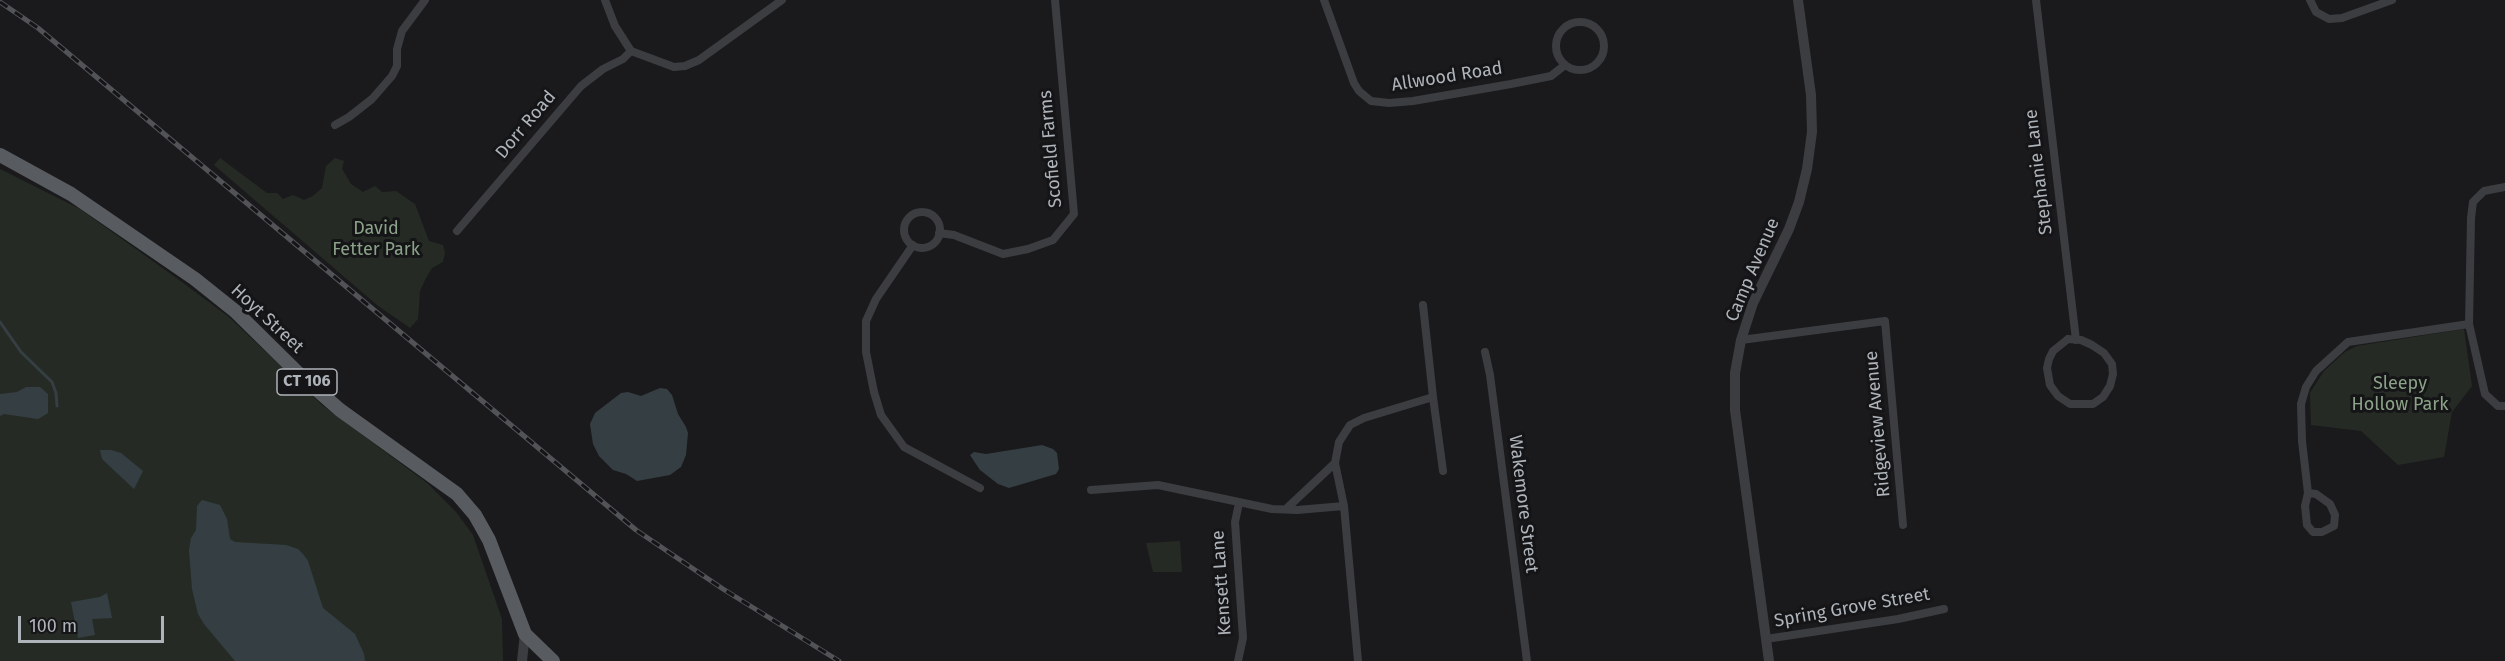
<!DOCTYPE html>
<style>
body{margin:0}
#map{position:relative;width:2505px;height:661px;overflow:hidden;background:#1a1a1c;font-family:"Fira Sans",sans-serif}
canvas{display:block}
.scale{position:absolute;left:18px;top:616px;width:146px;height:27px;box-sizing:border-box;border:3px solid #aeb4ba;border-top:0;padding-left:8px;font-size:18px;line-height:21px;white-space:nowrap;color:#aeb4ba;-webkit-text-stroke:4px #151517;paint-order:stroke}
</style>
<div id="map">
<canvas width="2505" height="661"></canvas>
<div class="scale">100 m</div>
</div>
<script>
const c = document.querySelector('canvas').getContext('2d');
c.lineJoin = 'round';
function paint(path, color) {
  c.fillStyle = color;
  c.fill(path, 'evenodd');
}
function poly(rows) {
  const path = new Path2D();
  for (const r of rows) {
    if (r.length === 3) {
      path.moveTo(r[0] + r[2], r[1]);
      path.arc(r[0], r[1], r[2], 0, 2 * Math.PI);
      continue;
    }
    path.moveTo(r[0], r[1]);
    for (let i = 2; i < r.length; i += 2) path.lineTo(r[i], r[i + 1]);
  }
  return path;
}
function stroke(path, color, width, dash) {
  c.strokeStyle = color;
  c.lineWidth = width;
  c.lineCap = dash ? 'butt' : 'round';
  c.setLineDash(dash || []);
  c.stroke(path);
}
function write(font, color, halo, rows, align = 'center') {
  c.font = font + ' "Fira Sans",sans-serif';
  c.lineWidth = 6;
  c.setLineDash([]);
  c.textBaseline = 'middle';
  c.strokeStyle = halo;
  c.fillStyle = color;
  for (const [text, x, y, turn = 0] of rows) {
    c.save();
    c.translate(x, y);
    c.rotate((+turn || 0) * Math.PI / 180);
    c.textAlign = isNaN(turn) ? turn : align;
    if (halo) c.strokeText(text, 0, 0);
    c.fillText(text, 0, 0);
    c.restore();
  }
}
paint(poly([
 [220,158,267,193,277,193,283,199,293,195,304,200,313,196,322,188,326,166,335,158,344,161,342,169,351,184,363,192,375,186,382,192,396,191,415,204,429,241,443,245,445,253,443,262,432,268,425,280,420,291,418,319,410,328,377,305,214,165],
 [0,169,80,209,175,277,229,317,322,405,427,483,456,512,473,535,502,619,503,661,0,661],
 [2464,329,2472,386,2452,412,2444,457,2398,465,2361,431,2311,425,2310,393,2324,371,2345,352,2357,346],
 [1180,541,1182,572,1153,572,1146,543]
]), '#252b24');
paint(poly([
 [26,387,40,387,48,394,48,413,38,419,4,414,0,416,0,394,17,392],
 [660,388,667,389,672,395,678,414,686,427,688,433,686,455,681,467,670,475,637,481,626,474,613,470,599,456,593,444,590,424,595,413,621,393,628,392,641,396],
 [1042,445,1053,449,1057,453,1059,469,1056,474,1009,488,998,484,980,470,970,455,974,452,986,454],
 [100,450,111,450,121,453,143,471,134,489,102,459],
 [202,500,220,505,227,519,230,539,235,542,286,545,298,549,303,554,308,561,323,608,355,634,364,654,365,661,235,661,204,624,198,614,192,589,189,550,191,538,196,530,197,506],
 [107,593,112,618,92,619,95,635,78,638,71,602,100,597]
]), '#353f43');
stroke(poly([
 [0,322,21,352,52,382,56,393,57,406]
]), '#353f43', 3);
stroke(poly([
 [605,0,615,26,631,51,674,67,685,66,699,60,782,0],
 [1324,0,1354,83,1359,91,1371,101,1389,103,1413,101,1511,84,1551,76,1565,65],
 [2036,0,2076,340],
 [2310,0,2316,12,2329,19,2342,18,2392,0],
 [1580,46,24],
 [335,125,349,117,372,99,392,76,397,66,397,49,402,31,425,0],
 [2505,187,2484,191,2473,202,2471,218,2469,324,2485,394,2498,406,2505,406],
 [922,230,18],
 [457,231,581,86,603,69,623,59,631,51],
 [939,233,954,235,1003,254,1028,249,1053,240,1074,214,1055,0],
 [913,245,876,299,866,321,866,352,874,392,881,415,904,447,980,488],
 [1423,305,1433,397],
 [2068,339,2081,340,2092,345,2104,353,2112,364,2113,374,2110,386,2103,397,2093,404,2070,404,2058,396,2050,385,2047,368,2049,359,2053,351,2068,339],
 [1741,340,1885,321,1903,525],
 [1485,352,1490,375,1527,661],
 [1091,490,1158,485,1272,509,1297,510,1344,506],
 [2308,493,2302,441,2301,404,2306,387,2316,371,2348,342,2469,324],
 [2308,493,2316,494,2330,504,2335,515,2334,526,2322,532,2313,532,2307,525,2305,506,2308,493],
 [1286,509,1335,463],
 [1766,639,1898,619,1944,609],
 [1238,661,1243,638,1235,522,1239,503],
 [1358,661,1344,506,1335,463,1339,442,1350,425,1364,418,1433,397,1443,471]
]), '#3b3d40', 8);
stroke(poly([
 [522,661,525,634],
 [1769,661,1735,410,1735,373,1741,340,1753,303,1789,229,1799,202,1807,169,1812,132,1811,95,1798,0]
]), '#3b3d40', 10);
stroke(poly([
 [0,155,71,194,195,279,235,311,300,375,340,410,457,494,475,515,489,540,525,634,553,661]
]), '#585b5f', 14);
const rail = poly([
 [0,2,38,28,636,530,723,589,839,661]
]);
stroke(rail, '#515357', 5);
stroke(rail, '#151517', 3, [9]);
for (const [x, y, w] of [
 [307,382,60]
]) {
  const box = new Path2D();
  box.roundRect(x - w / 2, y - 13, w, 26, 4.5);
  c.fillStyle = '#151517';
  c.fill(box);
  stroke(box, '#aeb4ba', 1.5);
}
write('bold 16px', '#aeb4ba', null, [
 ["CT 106",307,382]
]);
write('18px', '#aeb4ba', '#151517', [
 ["Allwood Road",1447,77,-9],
 ["Dorr Road",526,125,-50],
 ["Scofield Farms",1051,149,-95],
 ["Stephanie Lane",2039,172,-97],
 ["Camp Avenue",1753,270,-67],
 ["Hoyt Street",267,319,43],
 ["Ridgeview Avenue",1878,424,-95],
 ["Wakemore Street",1523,504,83],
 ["Kensett Lane",1222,583,-94],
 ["Spring Grove Street",1852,608,-10]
]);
write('18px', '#8ba288', '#151517', [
 ["David",376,229],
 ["Fetter Park",376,250],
 ["Sleepy",2400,384],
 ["Hollow Park",2400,405]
]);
</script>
